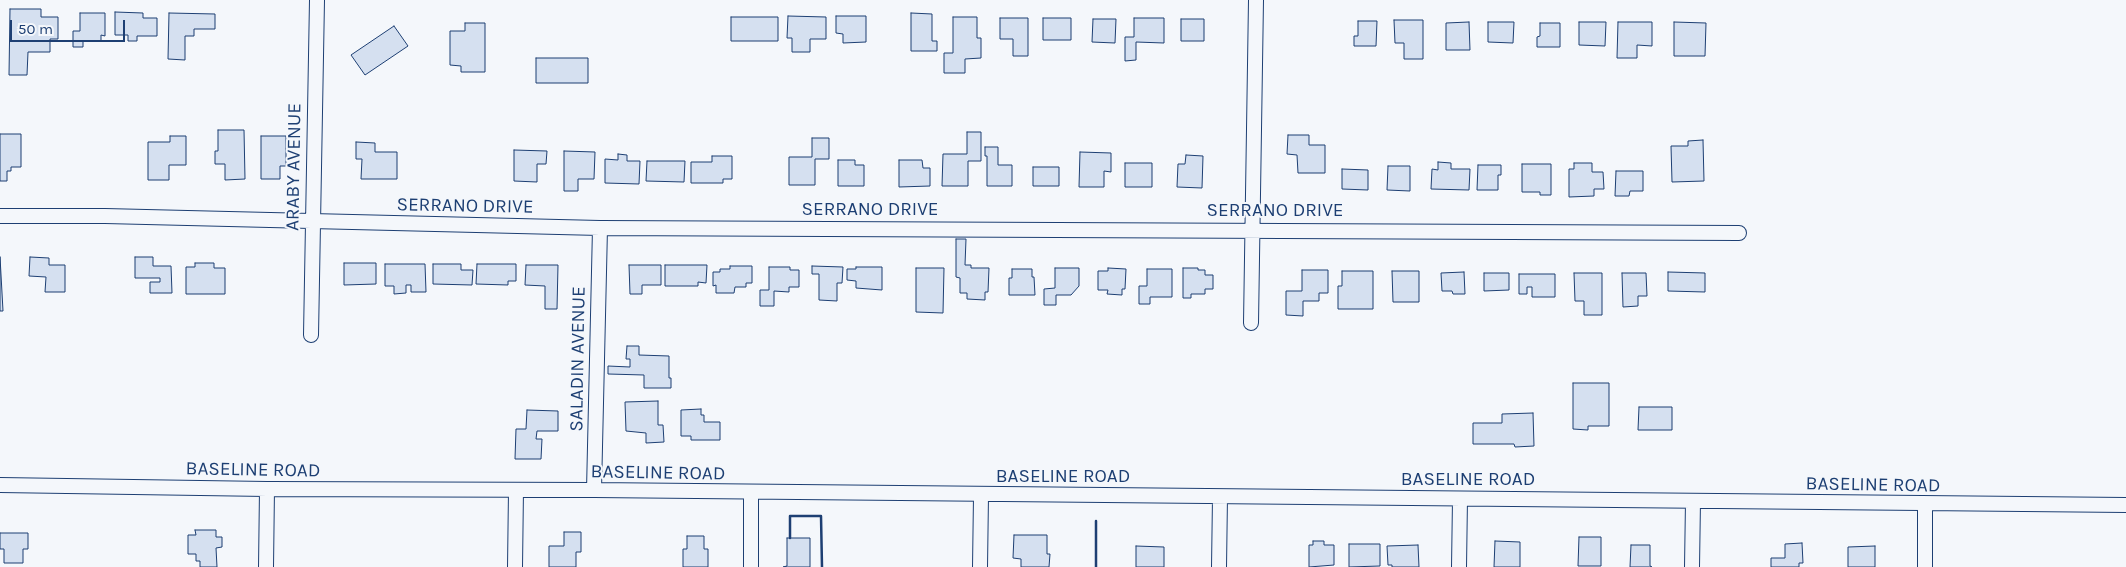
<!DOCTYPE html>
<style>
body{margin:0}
#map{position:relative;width:2126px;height:567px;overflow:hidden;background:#f4f7fb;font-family:Karla,sans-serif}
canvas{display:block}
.scale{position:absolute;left:10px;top:20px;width:115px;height:22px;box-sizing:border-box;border:2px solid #1d3f73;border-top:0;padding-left:6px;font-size:15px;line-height:18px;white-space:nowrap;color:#1d3f73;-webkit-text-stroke:4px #f4f7fb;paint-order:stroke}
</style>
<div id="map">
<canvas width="2126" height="567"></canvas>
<div class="scale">50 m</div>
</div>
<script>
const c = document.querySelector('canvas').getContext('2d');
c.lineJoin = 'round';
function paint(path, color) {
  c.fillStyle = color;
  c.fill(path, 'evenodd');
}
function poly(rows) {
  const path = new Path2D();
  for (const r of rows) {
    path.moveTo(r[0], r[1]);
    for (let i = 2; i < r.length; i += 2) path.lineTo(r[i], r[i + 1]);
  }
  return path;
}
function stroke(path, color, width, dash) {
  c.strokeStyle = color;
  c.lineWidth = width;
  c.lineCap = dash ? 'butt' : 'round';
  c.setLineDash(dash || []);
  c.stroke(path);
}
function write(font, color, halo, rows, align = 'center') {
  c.font = font + ' Karla,sans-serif';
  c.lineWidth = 4;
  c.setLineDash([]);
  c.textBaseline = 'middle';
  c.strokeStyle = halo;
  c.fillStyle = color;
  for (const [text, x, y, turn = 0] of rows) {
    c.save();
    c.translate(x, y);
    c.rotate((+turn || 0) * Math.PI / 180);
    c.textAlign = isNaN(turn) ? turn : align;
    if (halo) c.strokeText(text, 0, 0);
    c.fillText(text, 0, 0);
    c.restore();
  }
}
const building = poly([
 [10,9,41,9,41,17,58,17,58,39,50,39,50,52,28,52,27,75,9,75,10,9],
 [115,12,143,13,143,18,157,18,157,36,137,36,137,41,128,41,128,35,115,35,115,12],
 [80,13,105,13,105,36,101,35,101,41,83,41,83,47,73,47,73,31,80,31,80,13],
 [169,13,215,14,215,29,194,29,194,36,185,36,185,60,168,59,169,13],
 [911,13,932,14,932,41,937,41,937,51,911,51,911,13],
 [788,16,826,17,826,39,810,39,810,52,792,52,792,38,787,38,788,16],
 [836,16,866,16,866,42,843,43,843,34,836,33,836,16],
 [731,17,778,17,778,41,731,41,731,17],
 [953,17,977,17,977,38,981,38,981,58,965,59,965,73,944,73,944,53,953,53,953,17],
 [1000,18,1028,18,1028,56,1013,56,1013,39,1000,39,1000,18],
 [1043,18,1071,18,1071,40,1043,40,1043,18],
 [1134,18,1164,18,1164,43,1136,42,1136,60,1125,61,1125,37,1134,37,1134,18],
 [1093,19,1116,19,1115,43,1092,42,1093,19],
 [1181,19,1204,19,1204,41,1181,41,1181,19],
 [1394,20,1423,20,1423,59,1404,59,1404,43,1395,43,1394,20],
 [1358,21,1377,21,1376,46,1354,46,1354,36,1358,36,1358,21],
 [1469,22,1470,50,1446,50,1446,23,1469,22],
 [1488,22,1514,22,1513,43,1488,42,1488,22],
 [1579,22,1606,22,1605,46,1579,45,1579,22],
 [1618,22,1652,22,1652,46,1637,45,1637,58,1617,58,1618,22],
 [1674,22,1706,23,1705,56,1674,56,1674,22],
 [465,23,485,23,485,72,461,72,461,66,450,65,450,31,465,31,465,23],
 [1540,23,1560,23,1560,47,1537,47,1537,37,1540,36,1540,23],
 [394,26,408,46,365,75,351,55,394,26],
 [536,58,588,58,588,83,536,83,536,58],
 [218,130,244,130,245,179,225,180,225,164,215,164,215,151,218,151,218,130],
 [967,132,981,132,981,161,968,161,968,186,942,186,943,154,967,154,967,132],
 [0,134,21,134,21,167,11,167,11,171,7,171,7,181,0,181,0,134],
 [1288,135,1309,135,1309,145,1325,145,1325,173,1298,173,1297,155,1287,154,1288,135],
 [170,136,186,136,186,165,169,165,169,180,148,180,148,142,170,142,170,136],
 [261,136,286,136,286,166,280,166,280,179,261,179,261,136],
 [812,138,829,138,829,159,815,159,815,185,789,185,789,157,812,157,812,138],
 [1703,140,1704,181,1672,182,1671,146,1688,146,1688,141,1703,140],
 [356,142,375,143,375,152,397,152,397,179,361,179,362,159,356,159,356,142],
 [985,147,998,147,998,165,1012,165,1012,186,987,186,987,156,985,156,985,147],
 [514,150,547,151,546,164,537,164,537,182,514,181,514,150],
 [564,151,595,152,594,179,578,179,578,191,564,191,564,151],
 [1080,152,1111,153,1111,172,1104,171,1104,187,1079,187,1080,152],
 [618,154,627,155,627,161,640,161,639,184,605,183,605,159,618,160,618,154],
 [1186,155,1203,156,1202,188,1177,187,1178,164,1185,164,1186,155],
 [712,156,732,156,732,179,723,179,723,183,691,183,691,162,712,162,712,156],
 [838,160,855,160,855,165,864,165,864,186,838,186,838,160],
 [899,160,922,160,923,168,930,168,930,186,899,187,899,160],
 [647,161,685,161,684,182,646,181,647,161],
 [1438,162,1451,163,1451,169,1470,169,1469,190,1431,189,1432,169,1438,170,1438,162],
 [1125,163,1152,163,1152,187,1125,187,1125,163],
 [1574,163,1592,163,1592,172,1603,172,1604,189,1594,189,1594,196,1569,197,1569,169,1574,169,1574,163],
 [1522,164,1551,164,1551,195,1540,195,1540,192,1522,192,1522,164],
 [1478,165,1501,165,1501,175,1498,175,1498,190,1477,190,1478,165],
 [1388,166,1410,166,1410,191,1387,190,1388,166],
 [1033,167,1059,167,1059,186,1033,186,1033,167],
 [1342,169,1368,170,1368,190,1342,189,1342,169],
 [1616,171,1643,171,1643,191,1630,191,1629,196,1615,196,1616,171],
 [956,239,966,239,965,265,971,265,971,268,989,268,988,292,985,292,985,300,967,299,967,293,960,293,960,278,956,277,956,239],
 [0,257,3,311,0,311,0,257],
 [30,257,49,258,49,265,65,265,65,292,45,292,46,277,29,276,30,257],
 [135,257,153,257,153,266,171,266,172,293,150,293,150,282,160,282,160,278,135,278,135,257],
 [195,263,214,263,214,268,225,268,225,294,186,294,186,267,195,267,195,263],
 [344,263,376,263,376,284,344,285,344,263],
 [385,264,425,264,426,292,411,292,411,285,406,285,406,293,394,294,394,286,385,286,385,264],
 [433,264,461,264,461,270,473,270,472,285,433,284,433,264],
 [477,264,516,264,516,281,508,281,508,285,476,284,477,264],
 [526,265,558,265,557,309,545,309,545,286,525,285,526,265],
 [629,265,661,265,661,285,642,285,642,294,630,294,629,265],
 [665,265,707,265,706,283,698,282,698,286,665,286,665,265],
 [730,266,752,266,752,283,746,283,746,287,735,287,734,293,716,293,716,285,713,286,713,272,720,272,720,269,730,269,730,266],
 [812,266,843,267,842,283,837,283,837,301,819,300,819,274,812,274,812,266],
 [769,267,790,267,790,270,799,270,799,287,789,287,789,292,774,291,774,306,760,306,760,290,769,290,769,267],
 [856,267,882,267,882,290,856,288,856,281,847,280,847,269,856,269,856,267],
 [916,268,944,268,943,313,916,312,916,268],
 [1055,268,1079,268,1079,286,1071,295,1056,295,1056,305,1044,305,1044,289,1055,288,1055,268],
 [1108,268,1126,269,1125,289,1122,289,1122,295,1107,294,1108,290,1098,290,1098,271,1108,271,1108,268],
 [1183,268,1198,268,1198,270,1205,270,1205,275,1213,275,1213,289,1205,289,1205,294,1191,294,1191,298,1183,298,1183,268],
 [1012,269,1032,269,1032,277,1034,277,1035,295,1009,295,1009,278,1012,278,1012,269],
 [1147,269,1172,269,1172,297,1150,297,1150,304,1139,304,1139,286,1147,286,1147,269],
 [1302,270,1328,270,1328,293,1319,293,1319,301,1303,301,1303,316,1286,315,1286,291,1302,291,1302,270],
 [1342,271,1373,271,1373,309,1338,309,1338,286,1342,286,1342,271],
 [1392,271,1419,271,1419,302,1393,302,1392,271],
 [1464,272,1465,294,1453,294,1452,291,1442,291,1441,273,1464,272],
 [1668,272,1705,273,1705,292,1668,291,1668,272],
 [1484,273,1509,273,1509,290,1484,291,1484,273],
 [1574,273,1602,273,1602,315,1584,315,1584,301,1575,301,1574,273],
 [1622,273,1646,273,1647,296,1638,296,1638,306,1623,307,1622,273],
 [1519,274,1555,274,1555,297,1532,297,1532,287,1527,287,1527,294,1519,294,1519,274],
 [627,346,639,346,639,355,669,356,669,378,671,378,671,388,644,388,644,375,608,374,608,366,630,367,630,359,626,359,627,346],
 [1573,383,1609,383,1609,426,1588,426,1588,430,1573,429,1573,383],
 [658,401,658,425,663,425,664,442,646,443,646,433,626,431,625,402,658,401],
 [1639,407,1672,407,1672,430,1638,430,1639,407],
 [701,409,701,415,704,415,704,422,720,422,720,440,691,440,691,436,681,436,681,410,701,409],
 [527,410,558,411,558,431,537,431,536,439,542,439,541,459,515,459,516,429,526,429,527,410],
 [1533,413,1534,446,1515,447,1514,444,1473,444,1473,423,1502,423,1502,414,1533,413],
 [195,530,216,530,216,537,222,537,222,547,216,548,217,567,200,567,200,561,196,561,196,554,188,554,188,535,196,535,195,530],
 [564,532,581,532,581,552,576,552,576,567,549,567,549,546,564,546,564,532],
 [0,533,28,533,28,549,23,549,23,563,4,563,4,549,0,549,0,533],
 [1014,535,1047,535,1047,554,1050,554,1049,567,1021,567,1021,559,1013,558,1014,535],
 [687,536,704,536,704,549,708,549,708,567,683,567,683,549,687,549,687,536],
 [1579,537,1601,537,1601,566,1578,566,1579,537],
 [787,538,810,538,810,567,783,567,787,566,787,538],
 [1313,541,1324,541,1324,545,1334,545,1334,565,1309,567,1309,545,1313,545,1313,541],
 [1495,541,1520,542,1520,567,1494,567,1495,541],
 [1802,543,1803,563,1799,563,1799,567,1771,567,1771,558,1785,558,1785,544,1802,543],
 [1349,544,1380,544,1380,566,1349,567,1349,544],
 [1418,545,1419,567,1392,567,1392,565,1388,565,1387,546,1418,545],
 [1631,545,1650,545,1650,566,1652,567,1630,567,1631,545],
 [1136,546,1164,547,1164,567,1136,567,1136,546],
 [1875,546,1875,567,1848,567,1848,547,1875,546]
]);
paint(building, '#d5e0f0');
stroke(building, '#1d3f73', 1);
const minor = poly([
 [0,216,105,216,600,228,1739,233],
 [1251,323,1256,0],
 [311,335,317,0],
 [0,485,267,489,594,490,2126,505],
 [594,490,600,228],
 [1925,504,1925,567],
 [266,567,267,489],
 [515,567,516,490],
 [751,567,751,493],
 [980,567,981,496],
 [1219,567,1220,497],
 [1459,567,1460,499],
 [1692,567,1693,501]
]);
stroke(minor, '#1d3f73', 16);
stroke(minor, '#f4f7fb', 14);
stroke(poly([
 [790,538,790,516,821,516,822,567],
 [1096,567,1096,521]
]), '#1d3f73', 2.5);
write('19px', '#1d3f73', '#f4f7fb', [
 ["ARABY AVENUE",294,167,-89],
 ["SERRANO DRIVE",465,206,1],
 ["SERRANO DRIVE",870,210],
 ["SERRANO DRIVE",1275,211],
 ["SALADIN AVENUE",578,359,-89],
 ["BASELINE ROAD",253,470,1],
 ["BASELINE ROAD",658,473,1],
 ["BASELINE ROAD",1063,477],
 ["BASELINE ROAD",1468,480],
 ["BASELINE ROAD",1873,485,1]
]);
</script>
